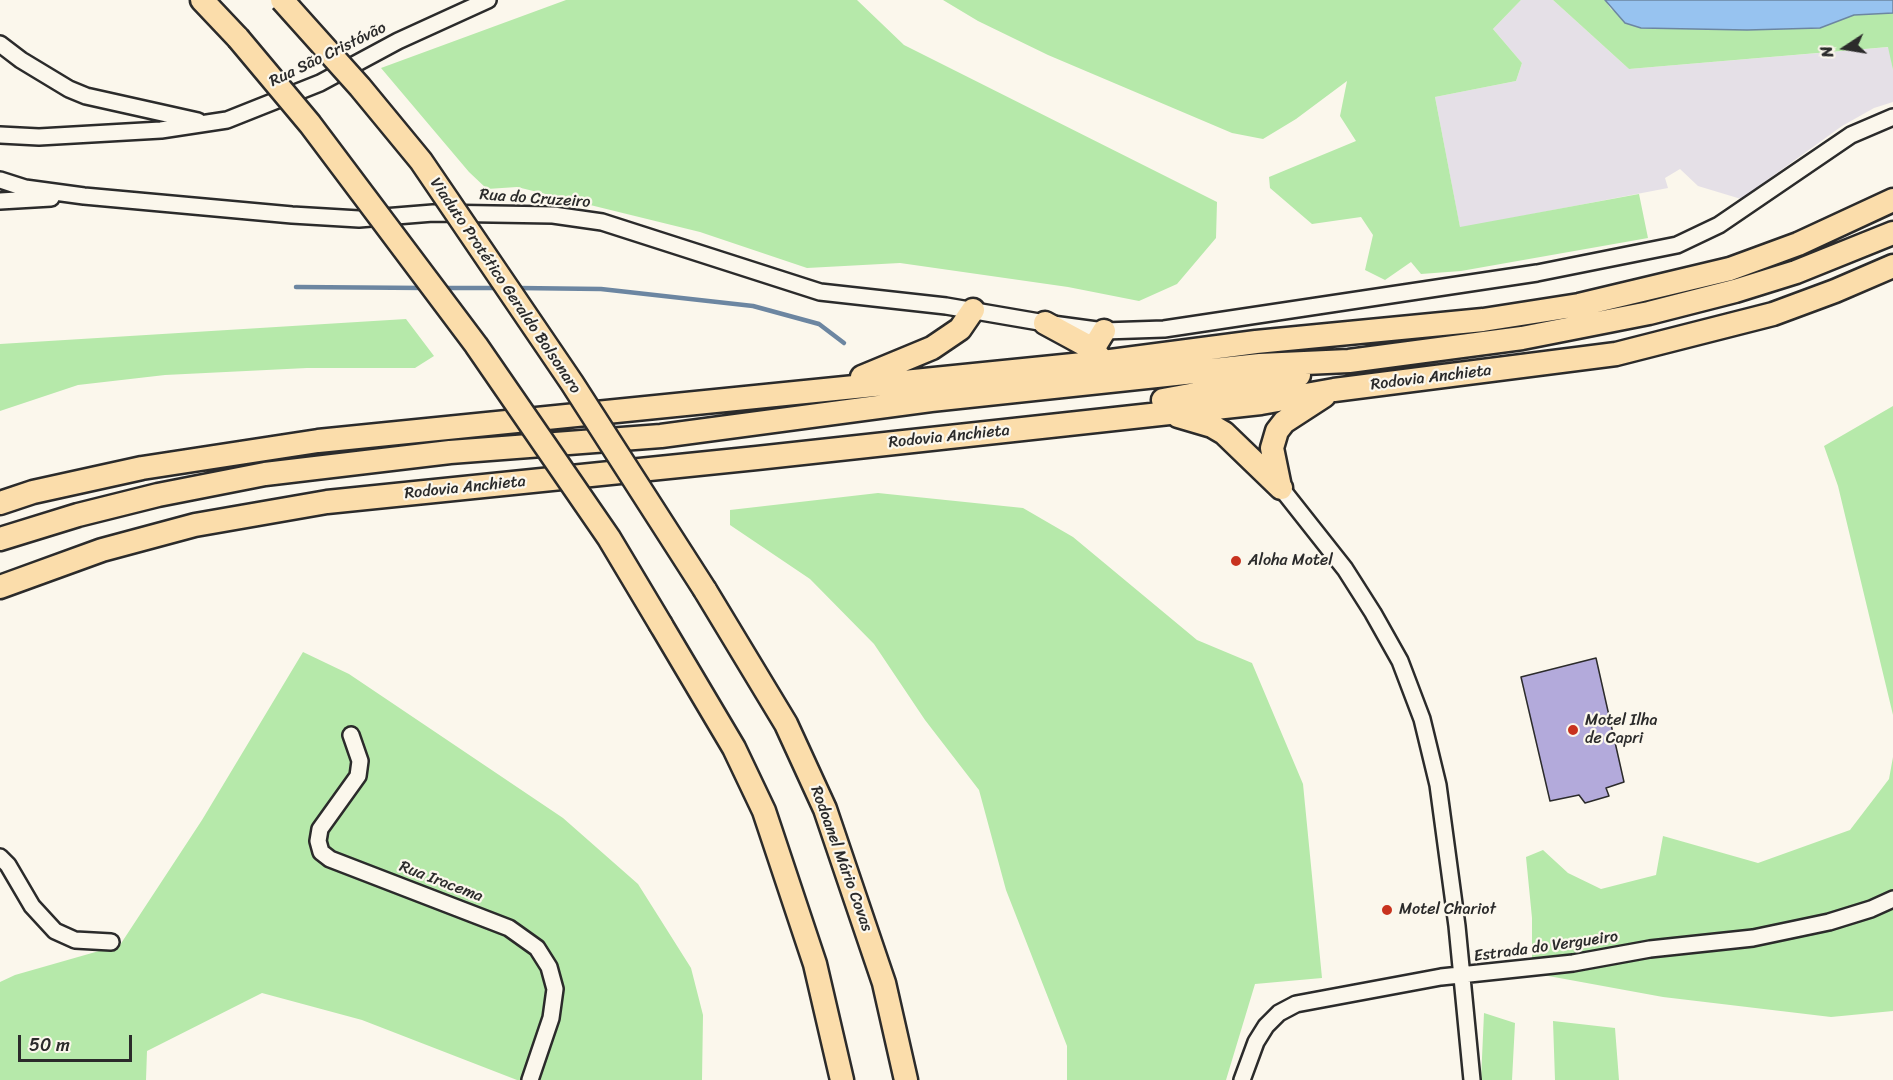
<!DOCTYPE html>
<meta charset="utf-8">
<style>
body{margin:0}
#map{position:relative;width:1893px;height:1080px;overflow:hidden;background:#fbf7ec;font-family:Sriracha,sans-serif}
canvas{display:block}
.north{position:absolute;left:1815px;top:18px;width:60px;height:60px;-webkit-text-stroke:4px #fbf7ec;paint-order:stroke;rotate:258deg;font-size:16px;font-weight:700;line-height:24px;text-align:center;color:#2b2b2b}
.north::after{content:'';display:block;margin:auto;width:21px;height:27px;background:#2b2b2b;clip-path:polygon(50% 0,100% 100%,50% 72%,0 100%)}
.scale{position:absolute;left:18px;top:1035px;width:114px;height:27px;box-sizing:border-box;border:3px solid #2b2b2b;border-top:0;padding-left:8px;font-size:18px;line-height:21px;white-space:nowrap;color:#2b2b2b;-webkit-text-stroke:4px #fbf7ec;paint-order:stroke}
</style>
<div id="map">
<canvas width="1893" height="1080"></canvas>
<div class="north">N</div>
<div class="scale">50 m</div>
</div>
<script>
const c = document.querySelector('canvas').getContext('2d');
c.lineJoin = 'round';
function paint(path, color) {
  c.fillStyle = color;
  c.fill(path, 'evenodd');
}
function poly(rows) {
  const path = new Path2D();
  for (const r of rows) {
    path.moveTo(r[0], r[1]);
    for (let i = 2; i < r.length; i += 2) path.lineTo(r[i], r[i + 1]);
  }
  return path;
}
function stroke(path, color, width, dash) {
  c.strokeStyle = color;
  c.lineWidth = width;
  c.lineCap = dash ? 'butt' : 'round';
  c.setLineDash(dash || []);
  c.stroke(path);
}
function write(font, color, halo, rows, align = 'center') {
  c.font = font + ' Sriracha,sans-serif';
  c.lineWidth = 4.5;
  c.setLineDash([]);
  c.textBaseline = 'middle';
  c.strokeStyle = halo;
  c.fillStyle = color;
  for (const [text, x, y, turn = 0] of rows) {
    c.save();
    c.translate(x, y);
    c.rotate((+turn || 0) * Math.PI / 180);
    c.textAlign = isNaN(turn) ? turn : align;
    if (halo) c.strokeText(text, 0, 0);
    c.fillText(text, 0, 0);
    c.restore();
  }
}
paint(poly([
 [1521,0,1553,0,1629,69,1889,47,1893,70,1893,102,1874,108,1842,126,1741,199,1698,186,1680,169,1665,178,1668,188,1460,228,1435,97,1516,81,1522,63,1493,29]
]), '#e5e0e7');
paint(poly([
 [566,0,857,0,904,45,1217,202,1216,238,1177,284,1139,301,1068,287,900,263,807,268,700,232,517,187,487,189,469,172,381,68],
 [943,0,1521,0,1493,29,1522,63,1516,81,1435,97,1460,227,1639,194,1648,238,1461,271,1421,274,1411,262,1385,280,1365,270,1373,235,1361,217,1312,224,1270,188,1269,177,1356,141,1340,116,1347,81,1296,119,1263,139,1232,133,1048,55,978,21],
 [1553,0,1605,0,1611,9,1641,28,1747,30,1820,28,1854,15,1893,13,1893,70,1888,47,1629,69],
 [406,319,434,356,415,368,307,368,165,375,78,385,0,411,0,344],
 [1893,406,1893,715,1838,486,1824,446],
 [878,493,1023,508,1073,537,1197,640,1252,663,1303,784,1322,978,1255,984,1226,1080,1067,1080,1067,1046,1006,890,979,790,925,720,874,644,810,579,730,525,730,510],
 [303,652,349,674,563,818,638,884,691,968,703,1015,702,1080,517,1080,362,1020,262,993,147,1051,146,1080,0,1080,0,982,15,975,120,945,202,820],
 [1893,757,1893,1011,1831,1017,1663,997,1532,973,1532,918,1526,857,1543,850,1568,873,1601,889,1656,875,1663,836,1758,863,1850,830,1889,779],
 [1484,1013,1515,1023,1512,1080,1481,1080],
 [1553,1021,1615,1028,1619,1080,1555,1080]
]), '#b6e9aa');
const water = poly([
 [1605,0,1893,0,1893,13,1854,15,1820,28,1747,30,1641,28,1625,23,1605,0]
]);
paint(water, '#97c3f0');
stroke(water, '#6c86a1', 1.5);
stroke(poly([
 [296,287,425,288],
 [443,288,500,288],
 [518,288,601,289,753,306,819,324,844,343]
]), '#6c86a1', 4.5);
const building = poly([
 [1596,658,1624,782,1606,788,1609,796,1585,803,1579,795,1550,801,1521,677,1596,658]
]);
paint(building, '#b3aadb');
stroke(building, '#2b2b2b', 1.5);
const minor = poly([
 [0,44,21,60,69,89,86,96,198,121],
 [0,135,39,137,161,130,227,120,320,83,398,41,488,0],
 [0,180,25,188,84,196,292,215,359,219,433,213,553,215,602,222,820,292,946,306,1045,323,1104,331,1164,329,1537,273,1677,245,1719,225,1851,135,1893,117],
 [0,201,51,198],
 [1281,488,1345,569,1373,613,1400,661,1422,719,1438,785,1457,926,1472,1080],
 [351,735,360,761,358,776,320,829,318,841,321,852,330,859,509,928,537,948,549,967,555,989,551,1018,530,1080],
 [0,857,8,865,32,906,55,931,75,940,111,942],
 [1242,1080,1256,1042,1266,1026,1279,1013,1296,1004,1441,977,1573,963,1650,949,1753,938,1829,922,1871,909,1893,899]
]);
const highway = poly([
 [202,0,238,38],
 [1045,323,1093,349,1103,362],
 [1093,349,1104,331],
 [862,377,932,348,960,329,973,310],
 [1163,400,1299,375],
 [1178,416,1212,426,1224,433,1281,488],
 [1280,487,1272,448,1277,431,1284,422,1324,396],
 [0,503,33,492,142,468,318,441,1103,362,1256,342,1483,320,1579,305,1730,269,1798,244,1893,200],
 [0,539,78,515,158,495,265,474,450,452,661,436,931,400,1260,365,1349,361,1522,338,1649,313,1735,291,1796,272,1893,233],
 [0,587,102,550,195,525,327,502,757,458,1261,403,1334,390,1616,354,1773,314,1835,291,1893,266],
 [705,590,786,724,825,809,884,983,906,1080],
 [661,625,734,748,764,811,815,964,842,1080]
]);
stroke(minor, '#2b2b2b', 20);
stroke(highway, '#2b2b2b', 27);
stroke(minor, '#fbf7ec', 15);
stroke(highway, '#fbddab', 22);
const highwayBridge = poly([
 [282,0,360,87,421,161,572,383,705,590],
 [238,38,310,124,476,345,609,538,661,625]
]);
stroke(highwayBridge, '#2b2b2b', 27, []);
stroke(highwayBridge, '#fbddab', 22);
for (const [x, y, r, color] of [
 [1236,561,6,"#c8321e"],
 [1573,730,6,"#c8321e"],
 [1387,910,6,"#c8321e"]
]) {
  const dot = new Path2D();
  dot.arc(x, y, r, 0, 2 * Math.PI);
  c.fillStyle = color;
  c.fill(dot);
  stroke(dot, '#fbf7ec', 2);
}
write('16px', '#2b2b2b', '#fbf7ec', [
 ["Rua São Cristóvão",328,55,-26],
 ["Rua do Cruzeiro",535,199,4],
 ["Viaduto Protético Geraldo Bolsonaro",505,286,56],
 ["Rodovia Anchieta",1431,378,-7],
 ["Rodovia Anchieta",949,437,-6],
 ["Rodovia Anchieta",465,488,-6],
 ["Rodoanel Mário Covas",841,859,70],
 ["Rua Iracema",441,882,21],
 ["Estrada do Vergueiro",1546,947,-8]
]);
write('16px', '#2b2b2b', '#fbf7ec', [
 ["Aloha Motel",1248,561],
 ["Motel Ilha",1585,721],
 ["de Capri",1585,739],
 ["Motel Chariot",1399,910]
], 'left');
</script>
